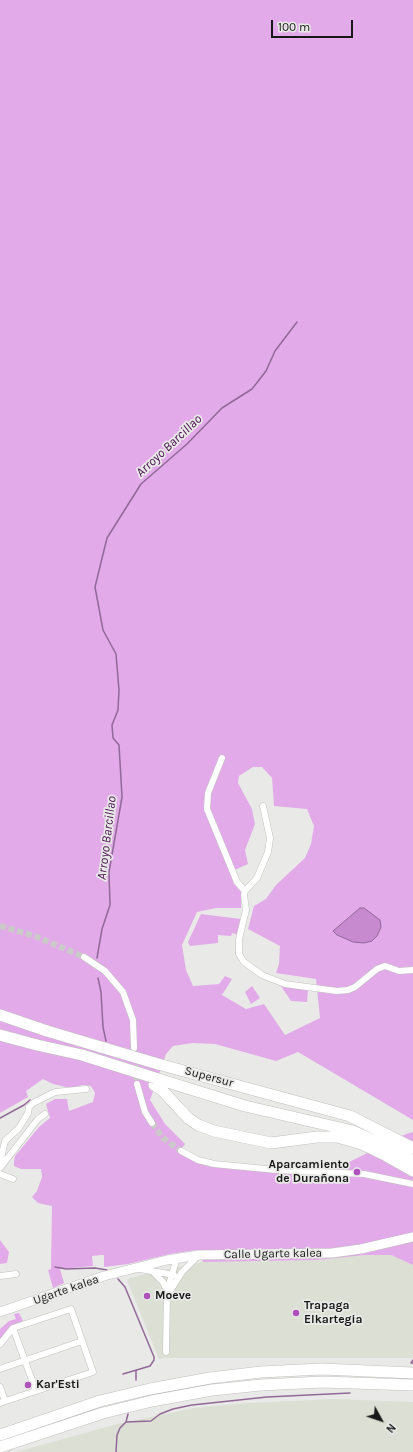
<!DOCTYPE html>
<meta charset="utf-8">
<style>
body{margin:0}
#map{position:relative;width:413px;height:1452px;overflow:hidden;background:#e9eae7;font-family:Karla,sans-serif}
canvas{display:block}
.north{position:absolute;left:361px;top:1400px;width:40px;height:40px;-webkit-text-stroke:3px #e9eae7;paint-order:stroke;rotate:130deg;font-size:11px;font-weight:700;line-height:16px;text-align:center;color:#171817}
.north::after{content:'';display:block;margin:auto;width:14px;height:18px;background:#171817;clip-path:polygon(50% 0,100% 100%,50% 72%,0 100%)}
.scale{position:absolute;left:271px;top:20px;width:82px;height:18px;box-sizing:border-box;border:2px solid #171817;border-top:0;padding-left:5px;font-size:12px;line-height:14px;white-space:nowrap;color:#171817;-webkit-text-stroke:3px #e9eae7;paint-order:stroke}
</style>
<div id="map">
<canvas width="413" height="1452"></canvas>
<div class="north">N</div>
<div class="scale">100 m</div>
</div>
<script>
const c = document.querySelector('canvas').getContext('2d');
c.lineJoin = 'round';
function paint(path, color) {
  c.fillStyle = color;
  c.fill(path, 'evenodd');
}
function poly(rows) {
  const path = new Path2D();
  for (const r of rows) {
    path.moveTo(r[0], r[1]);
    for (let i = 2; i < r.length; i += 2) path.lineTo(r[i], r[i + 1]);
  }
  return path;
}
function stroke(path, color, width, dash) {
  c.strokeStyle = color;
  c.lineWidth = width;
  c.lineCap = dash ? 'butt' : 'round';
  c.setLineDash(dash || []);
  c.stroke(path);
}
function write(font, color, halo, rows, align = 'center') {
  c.font = font + ' Karla,sans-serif';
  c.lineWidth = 3.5;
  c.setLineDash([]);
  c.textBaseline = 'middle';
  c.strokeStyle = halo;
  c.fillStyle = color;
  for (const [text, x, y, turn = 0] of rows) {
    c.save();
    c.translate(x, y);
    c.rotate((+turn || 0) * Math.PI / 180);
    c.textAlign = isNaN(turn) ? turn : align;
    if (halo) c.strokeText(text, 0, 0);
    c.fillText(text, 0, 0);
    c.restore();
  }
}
paint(poly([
 [365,1255,391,1255,413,1265,413,1358,166,1358,159,1359,127,1280,130,1278,146,1274,203,1262,317,1260],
 [333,1399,413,1402,413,1452,16,1452,117,1424,194,1408,248,1403]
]), '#dbdfd4');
paint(poly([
 [0,0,413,0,413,1120,298,1052,276,1061,215,1044,193,1043,173,1046,166,1054,150,1100,165,1124,185,1144,179,1152,215,1166,232,1169,326,1176,341,1166,406,1134,413,1132,413,1265,391,1255,365,1255,317,1260,203,1262,197,1250,170,1254,128,1264,104,1267,104,1255,101,1255,92,1256,93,1266,60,1269,64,1283,53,1288,48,1270,51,1269,52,1206,38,1203,32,1197,37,1191,42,1177,41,1169,21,1169,14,1166,14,1161,15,1156,39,1127,50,1118,46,1104,55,1099,67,1099,69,1111,93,1102,95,1093,91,1086,83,1085,70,1088,53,1084,43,1079,26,1091,28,1097,0,1113],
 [253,767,262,767,272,778,274,806,307,809,314,826,311,844,305,858,276,885,266,899,254,906,248,929,280,946,279,964,276,973,316,979,320,1018,285,1035,264,1004,246,1009,222,995,232,979,225,976,219,984,193,986,186,970,182,945,197,912,216,908,241,908,241,892,234,884,230,872,248,864,245,850,255,824,252,809,238,783,239,776],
 [201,914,241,919,239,935,232,933,231,936,218,935,218,943,190,946,188,942],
 [252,986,260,998,251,1004,245,992],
 [281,986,308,989,307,1002,291,1001],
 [0,1240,9,1252,7,1263,0,1264],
 [19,1313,23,1321,14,1325,0,1340,0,1329,9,1321,16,1319,14,1314]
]), '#e2aae9');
const water = poly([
 [360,908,364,908,380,920,381,927,377,936,372,941,364,943,353,942,337,935,333,931,360,908]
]);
paint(water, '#c78acf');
stroke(water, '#926898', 1);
stroke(poly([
 [97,958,102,929,110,905,109,872,122,797,119,745,113,738,112,725,118,710,119,690,116,654,103,630,95,587,107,538,141,484,187,444,222,408,252,389,266,371,275,351,297,322],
 [98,978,101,992,103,1027,106,1041],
 [0,1118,24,1105,30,1100],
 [55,1267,66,1269,95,1268,107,1270],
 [118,1279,125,1287,154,1357,154,1360,150,1366,123,1374],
 [413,1360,411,1363,413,1363],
 [136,1370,136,1380],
 [126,1422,151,1421,160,1414,173,1409,192,1405,267,1397,350,1393],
 [116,1452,117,1435,120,1428,126,1422,128,1414]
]), '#926898', 1.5);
stroke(poly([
 [0,926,35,936,84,957],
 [135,1056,137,1084],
 [152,1123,163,1138,181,1151]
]), '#cacac8', 6, [6, 3]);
stroke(poly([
 [0,1441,9,1452]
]), '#cacac8', 9, [9, 4.5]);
const street = poly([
 [222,758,208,793,207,809,237,882,245,891],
 [263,806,270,838,268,852,257,878,245,891,244,895,246,910,239,939,239,954,244,962,262,975,285,984,337,991,348,990,355,987,377,969,385,966,399,971,413,970],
 [84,957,105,971,123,992,133,1020,134,1048],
 [137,1084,145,1112,152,1123],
 [181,1151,198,1160,214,1164,276,1170,364,1174,413,1184],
 [0,1163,5,1141,19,1128,28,1113,29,1107,33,1103,55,1092,86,1089],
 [0,1168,38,1119,45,1114],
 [0,1174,13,1179],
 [140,1269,174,1275],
 [152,1271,163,1282,167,1291],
 [0,1276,16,1274],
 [169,1293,182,1272,198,1256],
 [13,1328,36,1391],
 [0,1344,13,1328,71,1309,93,1372,0,1403],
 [166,1352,167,1291,176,1261],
 [0,1369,82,1341],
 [0,1387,5,1401]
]);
const secondary = poly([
 [0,1312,104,1276,167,1260,199,1255,332,1253,361,1249,413,1237]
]);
const highway = poly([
 [0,1015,47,1031],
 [0,1035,37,1045],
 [158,1064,350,1116,413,1148],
 [155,1078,245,1106,353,1131,401,1153,413,1161],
 [154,1085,162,1090,188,1118,198,1125,214,1131,271,1143,317,1137,337,1137,362,1144,383,1154,413,1171],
 [0,1435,100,1401,150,1389,210,1378,261,1372,322,1369,413,1373],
 [0,1447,103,1413,152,1401,212,1390,261,1385,323,1382,413,1385]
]);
stroke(street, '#c0c1be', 7);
stroke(secondary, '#c0c1be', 10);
stroke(highway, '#c0c1be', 12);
stroke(street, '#fff', 6);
stroke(secondary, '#fff', 9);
stroke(highway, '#fff', 11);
const highwayBridge = poly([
 [47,1031,158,1064],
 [37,1045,82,1055,155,1078]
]);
stroke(highwayBridge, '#c0c1be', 12, []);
stroke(highwayBridge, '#fff', 11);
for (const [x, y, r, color] of [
 [357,1172,4,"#ae51bb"],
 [147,1296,4,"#ae51bb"],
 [296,1313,4,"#ae51bb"],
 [28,1385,4,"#ae51bb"]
]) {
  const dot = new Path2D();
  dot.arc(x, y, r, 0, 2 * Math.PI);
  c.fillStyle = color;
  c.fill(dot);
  stroke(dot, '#e9eae7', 1.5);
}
write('12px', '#171817', '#e9eae7', [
 ["Supersur",209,1077,15],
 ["Calle Ugarte kalea",273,1254,-1],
 ["Ugarte kalea",66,1290,-19]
]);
write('bold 12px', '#171817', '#e9eae7', [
 ["Aparcamiento",349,1165,"right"],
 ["de Durañona",349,1179,"right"],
 ["Moeve",155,1296],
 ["Trapaga",304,1306],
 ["Elkartegia",304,1320],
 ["Kar'Esti",36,1385]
], 'left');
write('italic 13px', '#480f4f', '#e9eae7', [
 ["Arroyo Barcillao",169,446,-43],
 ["Arroyo Barcillao",107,838,-83]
]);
</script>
